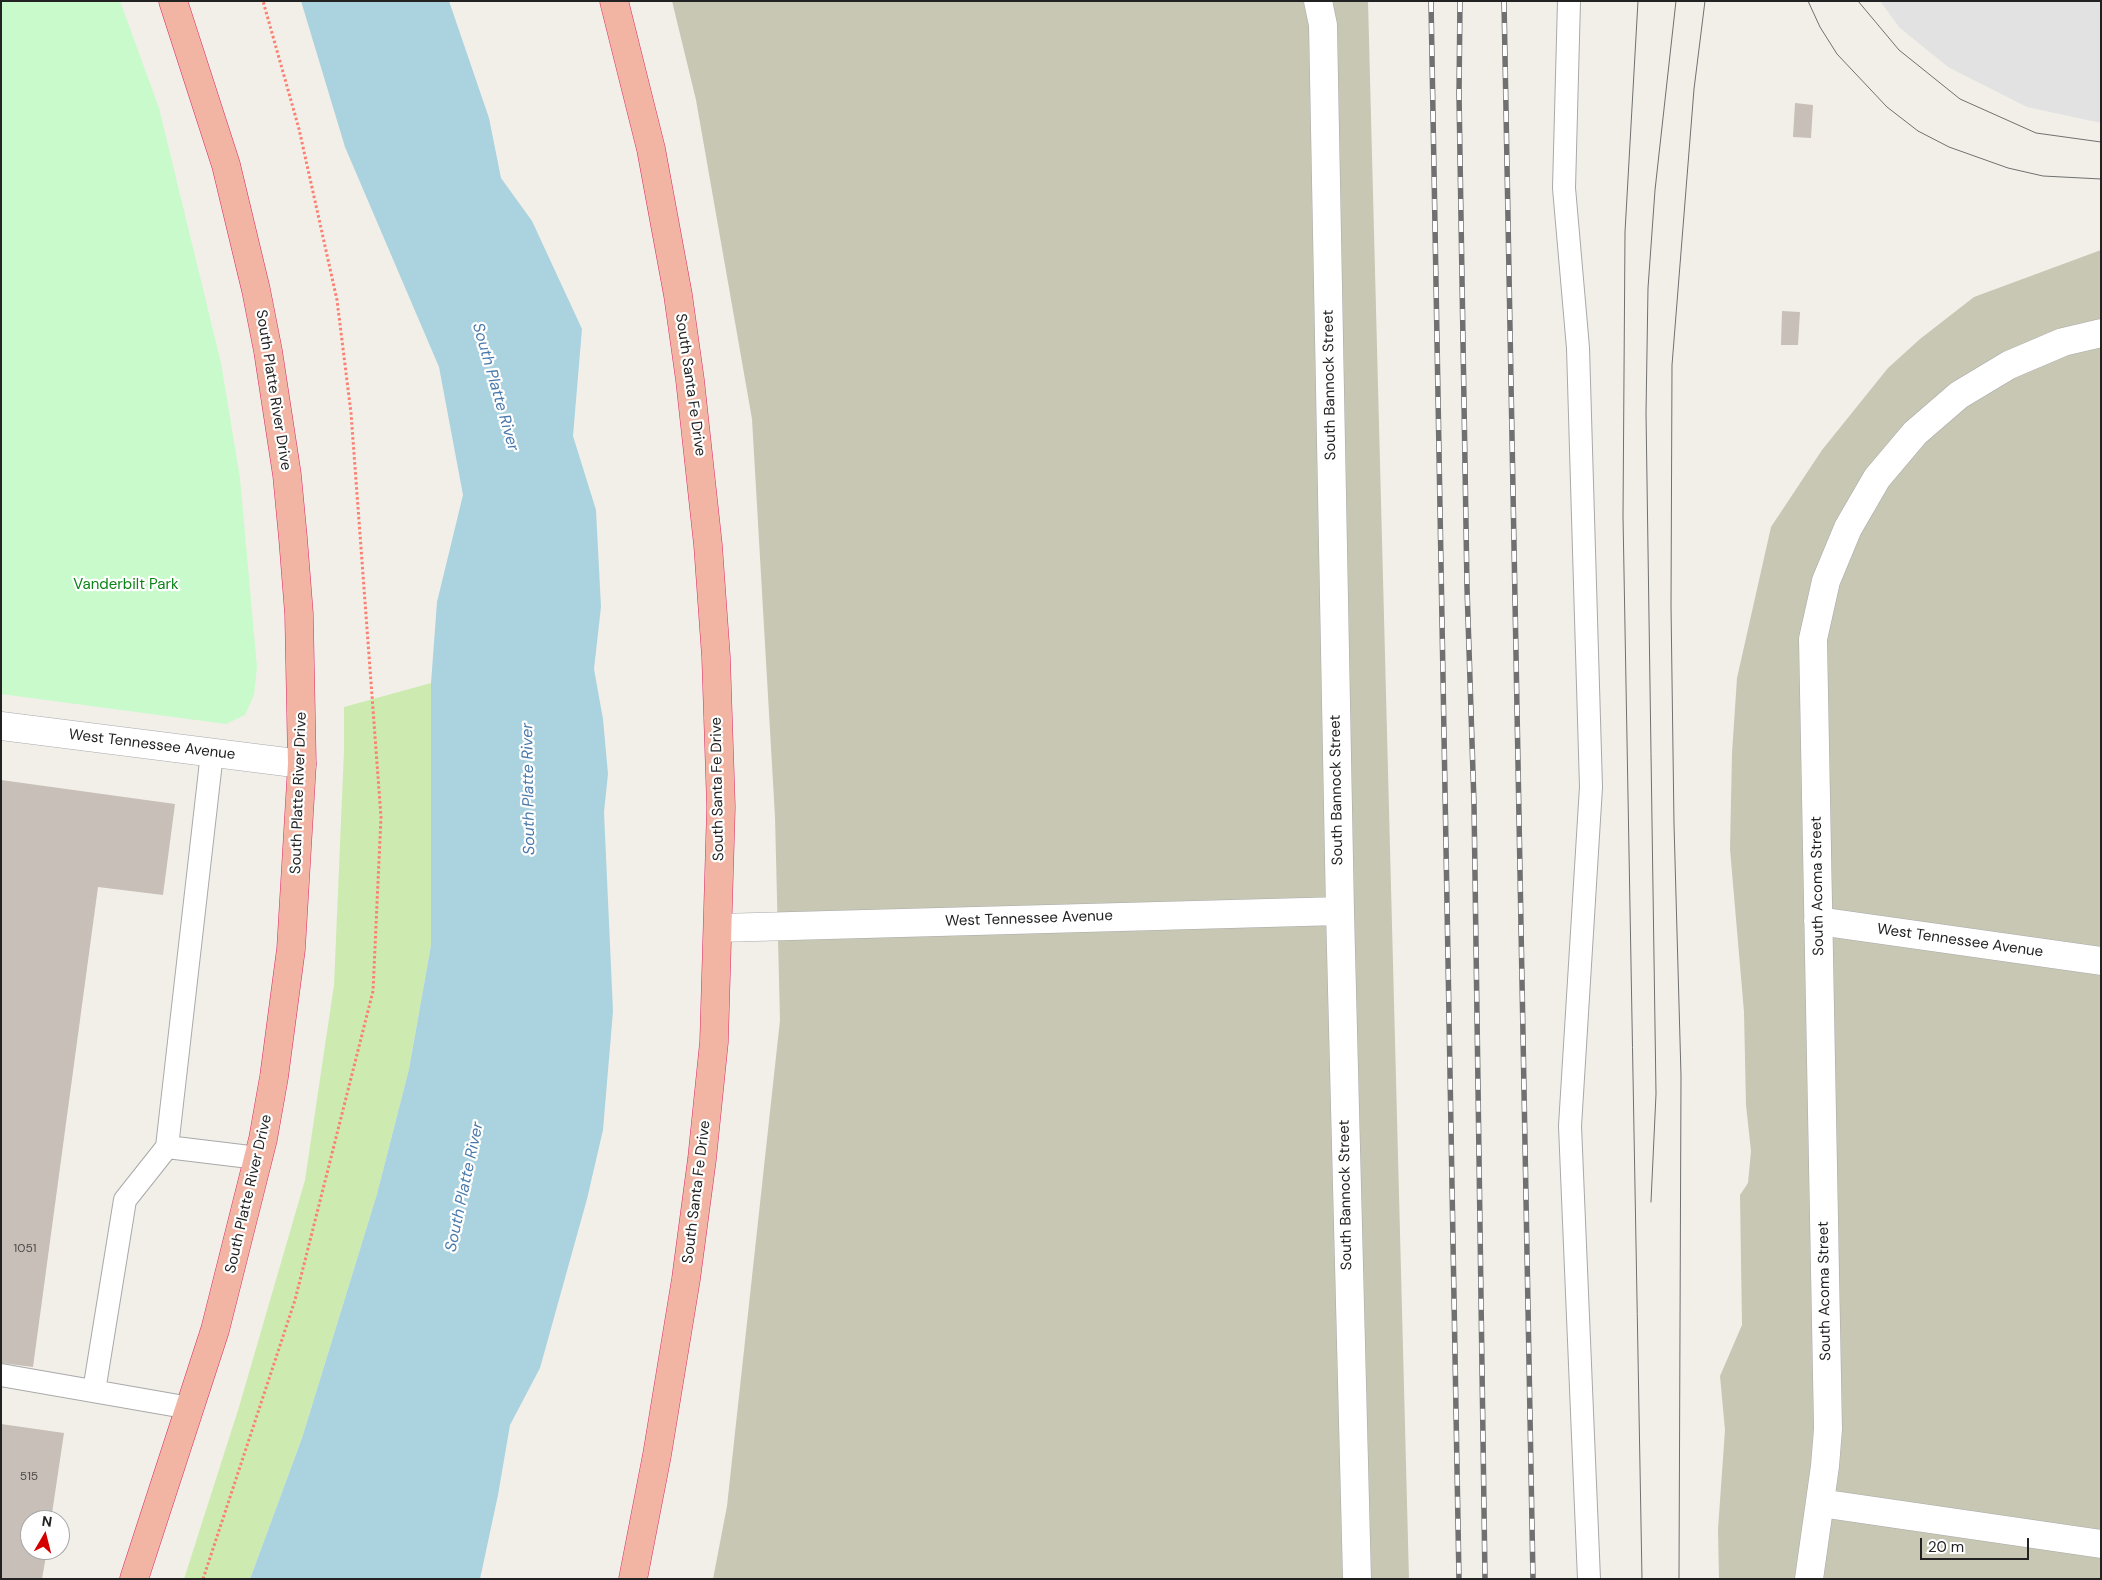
<!DOCTYPE html>
<style>
body{margin:0}
#map{position:relative;width:2102px;height:1580px;overflow:hidden;background:#f2efe9;font-family:"DM Sans",sans-serif}
canvas{display:block}
.frame{position:absolute;inset:0;border:2px solid #222;pointer-events:none}
.north{position:absolute;left:20px;top:1510px;width:50px;height:50px;box-sizing:border-box;background:#fff;border:1px solid #a7a7a7;border-radius:50%;rotate:8deg;font-size:14px;font-weight:700;line-height:20px;text-align:center;color:#222}
.north::after{content:'';display:block;margin:auto;width:18px;height:22px;background:#d40000;clip-path:polygon(50% 0,100% 100%,50% 72%,0 100%)}
.scale{position:absolute;left:1920px;top:1538px;width:109px;height:22px;box-sizing:border-box;border:2px solid #222;border-top:0;padding-left:6px;font-size:15px;line-height:18px;white-space:nowrap;color:#222;-webkit-text-stroke:4px #fff;paint-order:stroke}
</style>
<div id="map">
<canvas width="2102" height="1580"></canvas>
<div class="frame"></div>
<div class="north">N</div>
<div class="scale">20 m</div>
</div>
<script>
const c = document.querySelector('canvas').getContext('2d');
c.lineJoin = 'round';
function paint(path, color) {
  c.fillStyle = color;
  c.fill(path, 'evenodd');
}
function poly(rows) {
  const path = new Path2D();
  for (const r of rows) {
    path.moveTo(r[0], r[1]);
    for (let i = 2; i < r.length; i += 2) path.lineTo(r[i], r[i + 1]);
  }
  return path;
}
function stroke(path, color, width, dash) {
  c.strokeStyle = color;
  c.lineWidth = width;
  c.lineCap = dash ? 'butt' : 'round';
  c.setLineDash(dash || []);
  c.stroke(path);
}
function write(font, color, halo, rows, align = 'center') {
  c.font = font + ' "DM Sans",sans-serif';
  c.lineWidth = 4.5;
  c.setLineDash([]);
  c.textBaseline = 'middle';
  c.strokeStyle = halo;
  c.fillStyle = color;
  for (const [text, x, y, turn = 0] of rows) {
    c.save();
    c.translate(x, y);
    c.rotate((+turn || 0) * Math.PI / 180);
    c.textAlign = isNaN(turn) ? turn : align;
    if (halo) c.strokeText(text, 0, 0);
    c.fillText(text, 0, 0);
    c.restore();
  }
}
paint(poly([
 [672,1,1368,1,1409,1579,713,1579,727,1506,780,1020,775,817,752,419,696,100],
 [2101,250,2101,1579,1719,1579,1718,1529,1725,1430,1720,1376,1742,1325,1740,1195,1748,1183,1751,1151,1746,1105,1744,1012,1730,849,1732,753,1737,678,1771,527,1822,450,1888,368,1920,339,1974,297]
]), '#c7c7b4');
paint(poly([
 [431,683,431,945,409,1069,377,1194,302,1438,250,1579,184,1579,239,1407,305,1180,334,985,344,751,344,707]
]), '#cdebb0');
paint(poly([
 [1,1,120,1,159,108,221,363,240,478,257,667,254,695,245,715,226,724,1,694]
]), '#c8facc');
paint(poly([
 [1880,1,2101,1,2101,123,2027,107,1948,67,1899,27]
]), '#e2e2e2');
paint(poly([
 [301,1,449,1,489,118,501,178,532,221,582,329,573,436,596,510,601,607,594,669,603,719,608,774,604,812,613,1011,603,1130,587,1199,540,1368,510,1425,498,1495,480,1579,250,1579,302,1438,377,1194,409,1069,431,945,431,683,437,602,463,495,439,367,345,147]
]), '#aad3df');
paint(poly([
 [1795,103,1813,105,1811,138,1793,137],
 [1782,311,1800,312,1798,345,1781,345],
 [1,780,175,804,163,895,98,887,33,1367,1,1363],
 [1,1424,64,1433,51,1520,30,1520,30,1550,47,1550,42,1579,1,1579]
]), '#c7bfb8');
const service = poly([
 [1569,1,1564,188,1578,348,1591,787,1570,1126,1589,1579],
 [167,1147,258,1158],
 [1,1375,190,1408],
 [94,1391,125,1200,167,1147,212,753]
]);
const minor = poly([
 [1318,1,1323,25,1340,911,1357,1579],
 [1,726,302,764],
 [1818,921,2101,961],
 [719,928,1340,911],
 [1820,1503,2101,1544],
 [1809,1579,1825,1466,1828,1429,1813,639,1826,581,1848,528,1877,478,1915,433,1959,395,2009,365,2063,342,2101,333]
]);
const trunk = poly([
 [614,1,651,149,678,295,690,380,708,545,716,657,721,807,714,1042,702,1159,686,1279,657,1455,633,1579],
 [134,1579,215,1330,263,1139,274,1077,291,949,302,764,299,614,293,538,287,475,268,351,256,290,226,165,173,1]
]);
stroke(service, '#a9a9a9', 24);
stroke(minor, '#a9a9a9', 29);
stroke(trunk, '#dc2a67', 29);
stroke(poly([
 [203,1579,295,1300,373,991,381,817,351,413,337,300,299,129,263,1]
]), '#fa8072', 3, [2.5, 2.5]);
stroke(service, '#fff', 22);
stroke(minor, '#fff', 28);
stroke(trunk, '#f2b4a3', 28);
stroke(poly([
 [1638,1,1625,232,1623,516,1642,1579],
 [1808,1,1820,27,1837,54,1887,107,1918,131,1949,147,2008,168,2043,176,2101,179],
 [1858,1,1899,50,1960,99,2036,133,2101,142],
 [1651,1202,1656,1094,1646,413,1648,288,1655,190,1676,1],
 [1679,1579,1681,1076,1674,824,1671,606,1672,365,1694,89,1705,1]
]), '#707070', 1);
const rail = poly([
 [1431,1,1459,1579],
 [1460,1,1459,94,1467,587,1474,804,1485,1579],
 [1504,1,1533,1579]
]);
stroke(rail, '#707070', 5.5);
stroke(rail, '#fff', 4, [11]);
write('12px', '#4b4948', null, [
 ["1051",25,1249],
 ["515",29,1477]
]);
write('15px', '#222', '#fff', [
 ["South Santa Fe Drive",690,385,82],
 ["South Bannock Street",1330,385,-91],
 ["South Platte River Drive",273,390,81],
 ["West Tennessee Avenue",152,745,7],
 ["South Santa Fe Drive",718,789,-91],
 ["South Bannock Street",1337,790,-91],
 ["South Platte River Drive",299,793,-88],
 ["South Acoma Street",1818,886,-91],
 ["West Tennessee Avenue",1029,919,-2],
 ["West Tennessee Avenue",1960,941,8],
 ["South Santa Fe Drive",697,1192,-83],
 ["South Platte River Drive",249,1194,-77],
 ["South Bannock Street",1346,1195,-91],
 ["South Acoma Street",1825,1291,-91]
]);
write('15px', '#0c8416', '#fff', [
 ["Vanderbilt Park",126,585]
]);
write('italic 16px', '#4a7aab', '#fff', [
 ["South Platte River",495,387,74],
 ["South Platte River",529,789,-91],
 ["South Platte River",465,1187,-78]
]);
</script>
